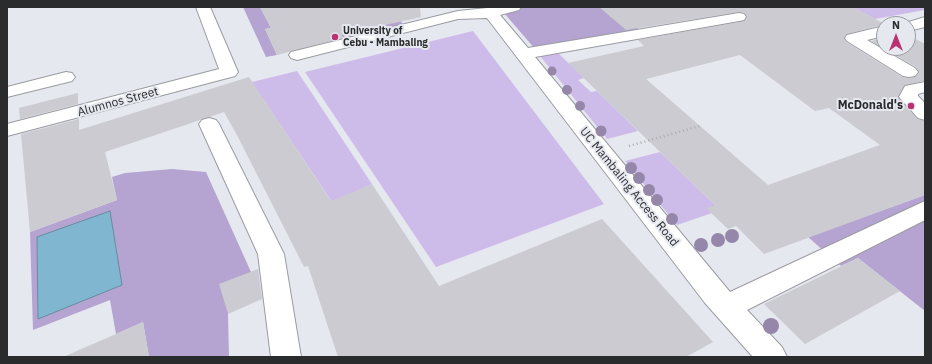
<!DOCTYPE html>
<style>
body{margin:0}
#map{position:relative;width:932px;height:364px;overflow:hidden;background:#e5e8ee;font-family:"IBM Plex Sans",sans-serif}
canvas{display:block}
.frame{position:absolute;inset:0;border:8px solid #2a2b2d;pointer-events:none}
.north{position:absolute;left:876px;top:16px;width:40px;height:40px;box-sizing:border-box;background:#e5e8ee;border:1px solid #9a9ca1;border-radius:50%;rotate:0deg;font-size:11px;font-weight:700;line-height:16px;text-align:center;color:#2a2b2d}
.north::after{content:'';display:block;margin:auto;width:14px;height:18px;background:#bb3271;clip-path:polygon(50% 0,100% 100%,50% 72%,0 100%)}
</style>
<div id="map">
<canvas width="932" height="364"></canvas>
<div class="frame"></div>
<div class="north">N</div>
</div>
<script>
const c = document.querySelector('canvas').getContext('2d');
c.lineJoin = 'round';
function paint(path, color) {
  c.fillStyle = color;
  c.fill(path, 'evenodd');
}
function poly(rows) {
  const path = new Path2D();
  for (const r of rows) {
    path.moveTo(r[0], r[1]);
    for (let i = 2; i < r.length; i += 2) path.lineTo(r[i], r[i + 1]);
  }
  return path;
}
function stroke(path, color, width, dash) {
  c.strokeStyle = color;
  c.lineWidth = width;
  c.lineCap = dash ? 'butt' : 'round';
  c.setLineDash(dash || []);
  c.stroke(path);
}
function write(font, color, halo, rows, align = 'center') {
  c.font = font + ' "IBM Plex Sans",sans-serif';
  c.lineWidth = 4;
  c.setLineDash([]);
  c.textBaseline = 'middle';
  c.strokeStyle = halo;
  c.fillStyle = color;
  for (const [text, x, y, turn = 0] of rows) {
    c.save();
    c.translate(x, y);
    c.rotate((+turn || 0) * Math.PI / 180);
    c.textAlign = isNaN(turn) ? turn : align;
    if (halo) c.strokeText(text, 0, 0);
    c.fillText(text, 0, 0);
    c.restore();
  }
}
paint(poly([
 [852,7,925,7,925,10,875,19],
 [473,31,604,204,436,267,305,72],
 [558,53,584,78,578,80,591,92,597,91,638,131,607,139,540,56],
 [297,71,372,184,332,202,252,82],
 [660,152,715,205,712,213,677,225,625,161]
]), '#cdbbe9');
paint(poly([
 [243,7,260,7,271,28,265,29,277,55,266,57],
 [321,7,401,21,403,25,344,39],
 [485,7,602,7,611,17,635,26,641,31,535,49,505,14],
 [172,169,206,172,251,272,228,314,229,357,149,357,143,322,116,334,110,300,33,330,30,232,117,200,112,177,125,173],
 [925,195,925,311,858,258,841,266,808,237]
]), '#b5a3d1');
const water = poly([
 [110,211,122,285,38,319,37,237,110,211]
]);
paint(water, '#81b6d0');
stroke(water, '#678c9f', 1);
paint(poly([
 [260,7,420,7,421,17,341,35,343,38,277,55,265,29,271,28],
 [599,7,852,7,885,24,847,34,844,37,846,42,902,77,909,78,915,77,919,73,916,67,871,41,884,38,884,48,908,48,908,35,925,44,925,81,905,85,898,97,917,119,925,121,925,195,764,254,736,226,728,229,706,208,715,205,568,63,644,46,638,40,744,21,747,18,745,13,739,12,626,30],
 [740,55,815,111,829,108,880,145,768,185,646,79],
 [249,77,331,201,372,184,439,286,602,219,713,342,686,357,338,357,308,266,304,267,238,137,224,112,105,152,117,200,30,232,21,134,79,119,79,130],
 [78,93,78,104,20,119,19,108],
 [858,258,900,291,805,344,764,304],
 [258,269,262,299,228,314,219,284],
 [143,322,149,357,63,357,116,334]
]), '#cbcbd1');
const minor = poly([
 [196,7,210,7,238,72,235,76,7,136,7,124,219,69,196,7],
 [497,7,521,7,519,10,500,15,528,48,739,13,744,14,746,17,744,20,739,21,535,57,730,292,925,201,925,220,747,310,782,347,787,357,753,357,705,303,487,18,458,19,297,60,291,58,289,55,291,52,458,11,497,7],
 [925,17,925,27,908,31,908,24,902,24,925,17],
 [884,26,884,36,867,40,915,68,918,72,915,76,909,77,903,76,847,41,845,38,847,35,884,26],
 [66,72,72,73,75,77,72,81,7,97,7,87,66,72],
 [925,82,925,92,918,94,918,96,925,103,925,120,918,118,899,97,905,86,925,82],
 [209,118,216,120,219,124,284,254,301,357,271,357,258,254,199,124,202,120,209,118]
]);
stroke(minor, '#9a9ca2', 2);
stroke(poly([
 [629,146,700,126]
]), '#aaacb1', 2.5, [1, 3]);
paint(minor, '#fff');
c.fillStyle = '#9487a9';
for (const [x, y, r] of [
 [552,71,4.5],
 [567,90,5],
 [580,106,5],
 [601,131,5.5],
 [631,168,6],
 [639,178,6],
 [649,190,6],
 [657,200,6],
 [672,219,6],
 [732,236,7],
 [718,240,7],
 [701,245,7],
 [771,326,8]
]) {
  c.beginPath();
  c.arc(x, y, r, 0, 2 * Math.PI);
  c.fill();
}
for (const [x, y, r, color] of [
 [335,37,4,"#bb3271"],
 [911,106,4,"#bb3271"]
]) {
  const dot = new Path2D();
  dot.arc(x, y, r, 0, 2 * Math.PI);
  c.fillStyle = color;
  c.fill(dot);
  stroke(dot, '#e5e8ee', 1.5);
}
write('bold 10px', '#2a2b2d', '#e5e8ee', [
 ["University of",343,31],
 ["Cebu - Mambaling",343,43]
], 'left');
write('12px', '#2a2b2d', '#e5e8ee', [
 ["Alumnos Street",118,102,-15],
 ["UC Mambaling Access Road",629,187,51]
]);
write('bold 12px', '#2a2b2d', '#e5e8ee', [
 ["McDonald's",903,106]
], 'right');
</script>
